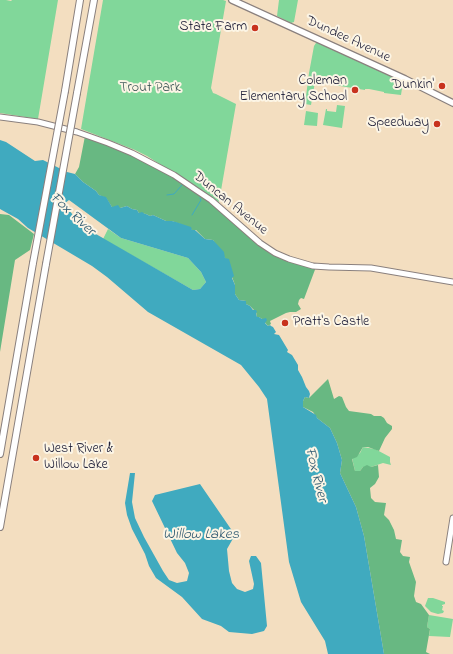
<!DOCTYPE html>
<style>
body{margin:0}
canvas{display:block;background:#f3dec0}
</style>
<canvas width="453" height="654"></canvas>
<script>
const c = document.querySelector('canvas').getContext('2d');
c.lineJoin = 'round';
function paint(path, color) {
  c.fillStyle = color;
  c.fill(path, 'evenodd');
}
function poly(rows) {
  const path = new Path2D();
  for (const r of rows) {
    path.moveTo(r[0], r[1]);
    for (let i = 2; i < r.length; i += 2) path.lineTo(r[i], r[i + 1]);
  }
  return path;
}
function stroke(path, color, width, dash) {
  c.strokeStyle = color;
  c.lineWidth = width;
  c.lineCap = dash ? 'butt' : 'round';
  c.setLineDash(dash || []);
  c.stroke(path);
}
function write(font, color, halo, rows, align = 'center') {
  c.font = font + ' "Indie Flower",sans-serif';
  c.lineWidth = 4;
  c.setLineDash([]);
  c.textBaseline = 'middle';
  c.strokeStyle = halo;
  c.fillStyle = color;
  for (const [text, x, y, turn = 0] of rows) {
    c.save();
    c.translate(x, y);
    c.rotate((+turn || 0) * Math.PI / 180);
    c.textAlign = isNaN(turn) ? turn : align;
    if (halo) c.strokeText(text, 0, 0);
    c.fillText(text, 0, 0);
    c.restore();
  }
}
paint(poly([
 [0,0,6,0,11,1,12,0,58,0,38,119,0,113],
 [103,0,223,0,226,1,211,88,213,93,216,94,236,104,219,202,147,156,135,150,81,129],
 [279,0,298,0,294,22,291,23,277,16],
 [316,43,318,43,403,82,401,95,384,93,384,92,369,89,365,89,365,90,315,82,311,105,305,104,309,73,314,46],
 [337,105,345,106,342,128,323,125,326,109,327,109,327,111,336,112],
 [306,111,318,113,317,126,304,125],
 [108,229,121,238,188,258,201,272,206,282,200,289,193,290,103,239],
 [363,447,375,449,390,457,390,462,391,465,383,463,371,467,363,467,360,471,355,471,352,458,353,458,360,453],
 [428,598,433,598,445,602,445,604,442,605,442,606,443,606,442,610,444,611,443,613,438,614,431,612,425,606],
 [429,615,453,619,450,637,429,636,430,629,427,627]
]), '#81d79a');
paint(poly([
 [85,136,115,147,170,175,203,196,227,216,262,247,316,267,304,299,301,298,299,300,298,304,301,309,296,312,290,312,286,313,270,321,271,324,268,326,262,319,259,317,257,317,256,312,250,306,246,304,246,301,239,300,235,294,235,285,225,258,213,240,205,239,196,230,192,230,188,227,172,221,166,221,153,215,150,216,146,214,139,213,137,210,132,209,127,206,120,208,112,207,106,198,99,195,96,191,83,182,75,174,79,167],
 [0,214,9,215,34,234,30,250,15,260,0,352],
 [328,379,334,399,339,396,342,397,346,407,349,411,371,414,374,416,381,416,384,418,387,423,392,426,392,429,385,438,379,451,368,447,363,447,357,457,352,459,355,471,360,471,363,467,367,465,371,467,378,465,379,477,375,484,370,488,371,498,375,502,386,503,384,515,389,520,394,530,396,539,402,540,400,552,403,556,410,557,409,562,416,582,414,596,416,602,421,604,429,615,427,627,430,629,426,652,430,654,384,654,364,536,356,507,340,473,342,460,337,443,330,428,317,418,313,412,303,407,303,401,305,397,309,398]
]), '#68b882');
paint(poly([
 [0,140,6,142,35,161,43,160,67,172,75,174,83,182,96,191,99,195,106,197,112,207,118,205,120,208,127,206,132,209,137,210,139,213,142,212,145,214,146,214,150,216,153,215,166,221,172,221,176,222,191,227,192,230,195,230,205,239,213,240,224,252,225,258,229,259,234,276,232,278,235,285,235,294,239,300,246,301,246,304,250,306,253,310,256,310,257,312,256,313,257,317,259,317,262,319,266,318,267,320,265,323,268,326,270,325,271,326,273,327,276,332,274,334,279,335,288,350,287,352,292,355,298,365,298,370,302,377,306,387,309,391,310,394,309,398,305,397,303,401,303,407,316,415,317,418,330,428,337,443,342,460,340,473,356,507,364,536,384,654,328,654,325,641,301,602,289,562,267,399,259,387,241,365,148,312,107,277,92,266,28,228,18,219,0,209],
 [69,200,121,238,188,258,201,272,206,282,200,289,193,290,82,226,64,204],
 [130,473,135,473,132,502,135,518,144,537,163,571,169,580,177,583,187,581,189,573,185,563,177,553,152,501,155,495,200,484,235,535,227,549,229,571,232,583,237,589,245,592,253,589,254,584,249,561,251,556,256,556,261,563,267,626,264,631,252,634,229,632,221,626,202,619,182,597,156,578,149,566,145,554,132,529,127,515,125,503]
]), '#40aabf');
stroke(poly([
 [167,195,174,194,182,185],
 [192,215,201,200,200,198]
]), '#40aabf', 1);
const secondary = poly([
 [0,117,38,122,77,132,108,143,132,153,174,175,196,190,211,200,260,243,275,253,289,259,313,266,329,267,371,268,453,282],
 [446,562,453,518]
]);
const primary = poly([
 [232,0,405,79,453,103]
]);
const highway = poly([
 [65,91,80,0],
 [77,93,94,0],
 [0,454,33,263],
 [0,527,46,264]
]);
stroke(secondary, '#8a807e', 7);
stroke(primary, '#8a807e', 8);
stroke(highway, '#8a807e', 8);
stroke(secondary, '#fff', 5);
stroke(primary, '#fff', 5.5);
stroke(highway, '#fff', 6);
const highwayBridge = poly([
 [33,263,65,91],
 [46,264,77,93]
]);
stroke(highwayBridge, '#8a807e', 8, []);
stroke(highwayBridge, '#fff', 6);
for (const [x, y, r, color] of [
 [255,28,4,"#c8321e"],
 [442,86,4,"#c8321e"],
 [355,90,4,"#c8321e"],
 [437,124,4,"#c8321e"],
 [285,323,4,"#c8321e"],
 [36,458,4,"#c8321e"]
]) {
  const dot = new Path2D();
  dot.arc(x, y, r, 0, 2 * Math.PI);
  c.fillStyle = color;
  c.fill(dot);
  stroke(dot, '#fcf5e5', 1.5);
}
write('14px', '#22223b', '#fcf5e5', [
 ["State Farm",247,28],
 ["Coleman",347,82],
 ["Elementary School",347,98],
 ["Dunkin'",434,86],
 ["Speedway",429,124],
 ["Pratt's Castle",293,323,"left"],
 ["West River &",44,450,"left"],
 ["Willow Lake",44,466,"left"]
], 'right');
write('14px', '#22223b', '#fcf5e5', [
 ["Dundee Avenue",348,40,25],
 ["Duncan Avenue",230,204,39]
]);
write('14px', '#3e5858', '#fcf5e5', [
 ["Trout Park",150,89]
]);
write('italic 15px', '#2e5870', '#fcf5e5', [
 ["Fox River",72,215,43],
 ["Fox River",315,475,76],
 ["Willow Lakes",201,536]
]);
</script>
